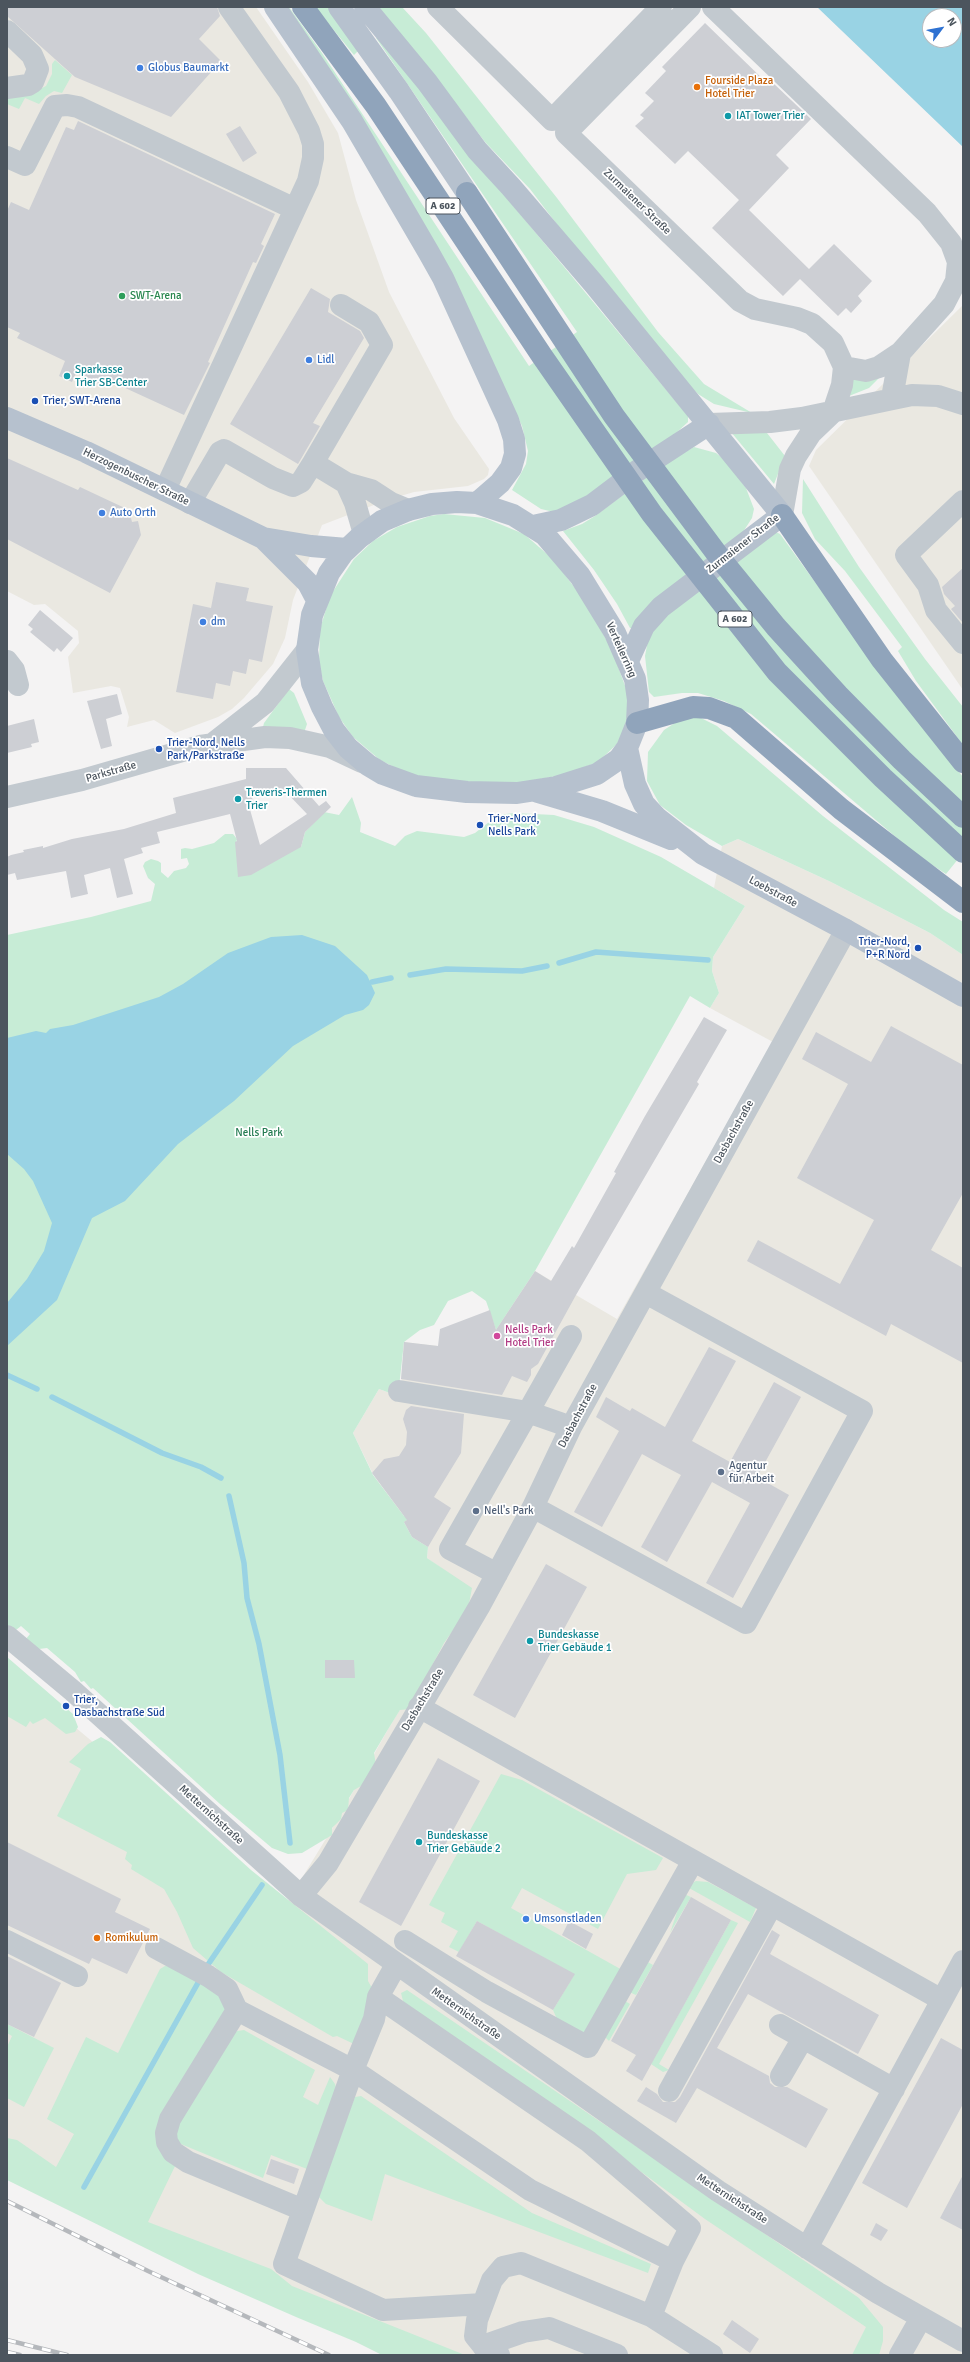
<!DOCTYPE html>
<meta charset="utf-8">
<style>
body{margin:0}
#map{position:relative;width:970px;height:2362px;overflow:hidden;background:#f4f3f3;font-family:Signika,sans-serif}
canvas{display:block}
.frame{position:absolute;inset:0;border:8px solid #4c555e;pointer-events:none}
.north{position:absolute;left:922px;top:8px;width:40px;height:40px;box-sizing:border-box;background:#fff;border:1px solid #b7bbbf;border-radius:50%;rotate:58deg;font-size:11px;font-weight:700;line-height:16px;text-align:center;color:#4c555e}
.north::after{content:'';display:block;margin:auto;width:14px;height:18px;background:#2f72d2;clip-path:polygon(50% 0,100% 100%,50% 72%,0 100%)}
</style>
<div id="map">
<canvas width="970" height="2362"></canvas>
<div class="frame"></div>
<div class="north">N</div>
</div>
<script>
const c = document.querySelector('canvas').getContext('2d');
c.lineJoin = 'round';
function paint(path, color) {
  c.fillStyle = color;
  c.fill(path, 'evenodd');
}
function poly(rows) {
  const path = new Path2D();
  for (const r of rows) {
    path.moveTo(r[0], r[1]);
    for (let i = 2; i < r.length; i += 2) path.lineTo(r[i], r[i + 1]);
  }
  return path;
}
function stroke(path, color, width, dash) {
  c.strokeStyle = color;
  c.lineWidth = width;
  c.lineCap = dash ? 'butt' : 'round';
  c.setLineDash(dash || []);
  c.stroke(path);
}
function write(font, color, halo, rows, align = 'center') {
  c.font = font + ' Signika,sans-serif';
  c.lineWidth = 3.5;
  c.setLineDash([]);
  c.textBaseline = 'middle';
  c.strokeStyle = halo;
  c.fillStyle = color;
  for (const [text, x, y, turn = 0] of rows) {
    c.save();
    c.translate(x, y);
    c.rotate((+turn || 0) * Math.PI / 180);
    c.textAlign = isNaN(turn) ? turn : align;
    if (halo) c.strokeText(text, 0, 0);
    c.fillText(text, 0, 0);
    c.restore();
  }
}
paint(poly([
 [7,7,256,7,308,82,338,133,356,200,389,292,454,418,489,469,488,475,484,479,468,486,414,492,387,500,322,525,293,600,285,638,273,664,244,698,232,709,218,717,175,733,154,720,127,727,129,717,120,688,111,686,73,693,68,657,79,643,78,631,45,604,34,605,7,591],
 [963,305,963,690,809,466,816,450],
 [738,839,831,882,930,933,963,955,963,2355,401,2355,7,2168,7,1670,286,1904,335,1824,387,1731,463,1606,459,1581,427,1558,428,1547,412,1537,404,1522,404,1516,373,1474,353,1433,379,1389,398,1396,401,1386,404,1342,438,1346,490,1310,496,1329,535,1271,617,1319,773,1042,710,1008,719,993,712,971,713,957,745,906,714,888,722,846]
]), '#eae8e1');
paint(poly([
 [279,7,289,7,322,53,529,366,577,332,376,38,381,35,481,167,688,416,688,422,675,434,581,503,554,512,541,509,512,490,526,464,528,451,522,426,451,274],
 [315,7,328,7,358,51,354,55],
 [377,7,402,7,426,33,557,198,658,332,704,384,752,413,714,404,698,394,680,376,591,269,530,189,485,142,415,51],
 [55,60,72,75,62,93,54,91,46,96,39,104,25,98,19,109,7,104,7,94,31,94,46,86,52,74,52,64],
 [881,376,869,388,849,396,851,377],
 [731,432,767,433,785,456,774,484],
 [694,447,716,453,726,461,746,488,754,509,752,518,743,532,633,628,630,628,617,604,594,570,563,531,582,524,595,516,667,462],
 [803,479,859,567,925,659,963,707,963,745,916,681,898,651,902,647,845,571,815,539,802,513],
 [444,514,485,518,524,534,554,560,586,603,612,650,628,694,629,709,625,728,617,744,598,762,563,775,517,783,496,784,422,778,400,770,380,760,353,737,339,717,323,681,319,663,320,629,330,596,354,559,373,541,397,527,430,516],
 [776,532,780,534,898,696,963,777,963,853,946,874,917,855,751,714,724,701,698,693,682,693,654,697,649,692,645,656,648,640,655,624],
 [289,689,294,693,307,724,303,736,263,727,264,723],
 [699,717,717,726,823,816,944,910,963,922,963,955,930,933,831,882,738,839,722,846,686,825,660,805,647,781,648,752,664,730,681,719],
 [352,797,361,823,360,832,395,846,405,836,417,831,464,837,475,833,498,815,514,813,554,815,594,827,661,857,745,906,713,957,712,971,719,993,710,1008,690,996,535,1271,496,1330,486,1301,472,1291,448,1301,434,1325,420,1330,404,1342,398,1396,379,1389,353,1433,373,1475,404,1516,411,1517,404,1522,412,1537,428,1547,427,1558,472,1588,468,1609,444,1643,409,1709,400,1710,387,1731,374,1753,376,1765,361,1786,354,1790,349,1798,348,1810,342,1813,341,1819,332,1828,332,1835,302,1853,288,1854,272,1848,220,1804,93,1688,91,1689,84,1681,81,1682,75,1672,47,1648,39,1649,25,1640,30,1634,21,1626,16,1630,7,1625,7,935,91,917,151,901,155,884,148,878,143,866,145,862,151,859,158,861,161,863,161,872,168,878,174,871,186,868,189,864,187,858,181,859,181,849,185,848,192,849,214,843,225,834,233,834,237,839,236,844,301,847,305,832,324,812,339,815],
 [7,1657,73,1714,78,1727,75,1732,66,1734,45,1718,33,1724,30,1721,26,1727,7,1716],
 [101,1737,110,1742,251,1870,368,1964,368,1981,372,1988,371,1999,354,2044,337,2036,333,2037,221,1972,193,1948,177,1912,164,1889,131,1869,132,1865,125,1859,127,1852,57,1816,81,1769,69,1762,88,1744],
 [501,1774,522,1780,663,1858,656,1870,627,1874,598,1929,522,1888,511,1908,624,1971,587,2030,583,2033,560,2026,553,2010,574,1975,477,1921,459,1952,449,1947,458,1931,441,1922,445,1913,429,1905],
 [696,1881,708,1882,756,1908,750,1922,689,1888,689,1885],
 [684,1894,691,1897,670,1933,677,1912],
 [731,1920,738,1923,659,2064,669,2070,663,2072,651,2064],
 [646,1961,653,1965,636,1995,629,1992],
 [165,1966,175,1967,218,1993,227,2007,160,2124,177,2162,148,2222,271,2269,292,2286,465,2355,382,2355,356,2342,296,2317,198,2274,7,2180,7,2138,17,2140,56,2167,74,2134,47,2119,86,2037,118,2053,160,1969],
 [407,1990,859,2298,883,2327,883,2341,879,2355,852,2355,866,2327,705,2219,598,2140,404,2005,401,1993],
 [625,2001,630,2004,609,2041,605,2037],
 [7,2024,54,2048,24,2107,7,2098,7,2047,12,2036,7,2033],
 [244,2030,315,2070,303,2097,318,2105,330,2077,335,2084,336,2088,307,2169,271,2155,263,2178,176,2142,174,2130,234,2034,237,2031],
 [361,2096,532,2213,651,2264,648,2273,385,2174,372,2221,326,2204,317,2195,355,2097]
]), '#c7ecd6');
paint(poly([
 [817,7,963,7,963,147],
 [930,16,954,16,954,40,930,40],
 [302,935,335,946,367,975,375,993,369,1005,363,1010,345,1015,293,1046,234,1101,178,1144,125,1201,92,1218,57,1300,7,1346,7,1303,27,1279,44,1251,52,1223,33,1181,24,1169,7,1154,7,1038,36,1031,46,1033,50,1029,73,1025,159,997,183,984,228,953,271,937]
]), '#99d3e4');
stroke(poly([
 [559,963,596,952,708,960],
 [410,975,446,969,522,971,547,966],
 [372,982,391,978],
 [7,1375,37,1389],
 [52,1397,162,1453,201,1467,221,1478],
 [229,1496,244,1563,247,1598,259,1644,280,1755,290,1843],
 [205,1969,262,1885],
 [84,2187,199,1981]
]), '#99d3e4', 5.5);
paint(poly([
 [7,7,217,7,220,16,199,39,221,61,171,117,75,77,7,16],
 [705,23,768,84,771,81,811,119,776,155,789,168,749,210,809,269,834,244,872,281,858,296,862,301,851,313,846,308,838,316,800,279,783,296,712,228,739,200,688,151,675,164,635,126,644,118,640,115,654,101,645,93,666,71,662,67],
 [78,121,275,214,261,244,264,246,256,263,253,262,208,362,210,363,184,415,110,381,107,387,76,373,72,382,59,376,65,361,17,338,20,333,7,327,7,211,11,202,29,210,66,127,74,130],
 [240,126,257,153,243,162,226,134],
 [311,288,330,299,328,312,360,331,364,338,313,423,320,426,298,464,230,424],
 [7,458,78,490,80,487,129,510,132,522,138,521,141,535,110,593,7,539],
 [963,568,963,623,951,609,955,606,944,594,942,587],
 [216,582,249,588,246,601,273,606,262,662,249,659,246,674,233,671,230,686,216,683,213,699,176,692,193,604,211,608],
 [40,610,73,638,61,652,57,648,54,652,30,632,33,629,28,625],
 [117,694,122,714,106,719,112,746,101,749,87,701],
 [34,719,39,742,31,744,32,747,7,753,7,726],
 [246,768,286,768,319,806,326,801,331,807,305,832,301,847,251,875,238,877,235,842,237,841,230,814,157,832,160,843,141,848,143,853,124,859,133,894,117,898,110,868,84,875,88,894,71,898,66,871,17,880,15,873,7,875,7,857,11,855,24,852,23,850,43,846,43,848,72,839,124,829,176,813,173,798,246,779],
 [251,789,286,792,307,814,260,845,249,806,253,804],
 [704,1017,727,1030,697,1082,699,1084,576,1295,538,1364,531,1369,531,1375,527,1382,512,1376,502,1395,401,1379,404,1342,438,1346,440,1329,490,1310,496,1330,535,1271,551,1281,572,1246,574,1248,616,1173,614,1172,645,1116],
 [891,1026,963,1065,963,1193,931,1250,963,1268,963,1363,891,1324,886,1336,747,1261,758,1240,840,1284,874,1220,797,1178,848,1084,802,1059,816,1032,871,1062],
 [709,1347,736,1361,692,1441,730,1462,774,1382,801,1397,757,1477,789,1495,733,1598,706,1583,750,1503,712,1482,667,1562,641,1547,681,1475,662,1465,642,1454,602,1527,574,1512,619,1431,596,1417,606,1397,630,1411,632,1408,665,1427],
 [411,1406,464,1414,461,1453,434,1497,451,1508,428,1547,412,1537,404,1522,407,1520,372,1473,384,1459,399,1456,406,1445,407,1432,403,1419,406,1410],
 [546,1564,587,1587,515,1718,473,1695],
 [325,1660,354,1660,355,1678,325,1678],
 [438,1758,480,1781,401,1926,359,1902],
 [7,1842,121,1899,115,1912,150,1929,127,1974,92,1958,89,1964,7,1925],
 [691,1897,731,1920,642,2081,626,2071,636,2055,611,2041],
 [477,1921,575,1974,553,2010,456,1956],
 [569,1921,593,1934,586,1949,562,1935],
 [772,1930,780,1935,770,1954,879,2015,858,2054,748,1994,717,2048,769,2076,770,2083,775,2087,787,2087,828,2109,806,2148,697,2088,676,2123,637,2101,646,2087,657,2094,663,2102,675,2102,680,2097],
 [7,1956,61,1983,34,2037,7,2024],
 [941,2038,963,2050,963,2104,907,2208,862,2183],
 [271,2159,299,2169,294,2184,266,2174],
 [963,2175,963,2230,940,2218],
 [876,2223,888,2230,881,2241,870,2235],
 [732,2320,759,2339,750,2353,723,2334]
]), '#cdcfd4');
stroke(poly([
 [438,7,552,120,661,7],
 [690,7,566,133,740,301,755,309,797,318,812,324,833,343,844,367,842,385,833,412,811,433,796,456,790,469,782,515],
 [713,7,927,213,951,243,958,262,956,281,944,304,900,353,892,398],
 [7,31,32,55,38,69,33,82,28,85,7,88],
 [7,157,25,165,55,106,67,105,78,107,295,209],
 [844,367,866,371,879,367,900,353],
 [709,424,770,422,802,418,912,395,938,396,963,404],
 [313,463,382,345,369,322,341,305],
 [346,483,355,503,364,534],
 [165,490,308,181,313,158,313,144,309,131,289,92,229,7],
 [963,501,906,555,928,585,936,610,963,643],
 [190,503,220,452,224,450,273,478,293,486,301,482,313,463,346,483,371,490,391,503,408,510],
 [7,661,14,670,18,685],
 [215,742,265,703,307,650],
 [7,797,82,780,200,746,265,737,290,738,330,747,362,762],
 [399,1391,528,1412,571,1336],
 [533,1507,746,1623,862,1411,646,1293],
 [497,1574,450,1549,528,1412,571,1427],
 [7,1636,73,1691,301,1896,718,2191,878,2293,963,2341],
 [419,1707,942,2000,807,2248],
 [301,1896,328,1863,479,1607,533,1507,571,1427,846,930],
 [7,1941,77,1976],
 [405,1941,487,1992,588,2047,693,1861],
 [156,1948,208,1976,227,1989,237,2010],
 [396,1965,378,1997,374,2019,353,2070,284,2264,383,2310,483,2304],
 [378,1997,588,2141,690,2228,673,2261],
 [942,2000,963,1961],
 [780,2025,894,2089],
 [781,2076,803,2038],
 [669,2091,772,1905],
 [303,2210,188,2162,173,2152,167,2142,166,2133,170,2119,237,2010,353,2070,530,2190,673,2261,651,2316],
 [483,2346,523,2332,549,2328,617,2355],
 [499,2355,483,2346,475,2336,477,2320,492,2280,503,2267,521,2263,651,2316,712,2355],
 [900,2355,921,2318]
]), '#c2c9cf', 22);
stroke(poly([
 [275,7,352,121,429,253,443,278,508,420,514,439,515,454,511,468,500,483,477,503],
 [339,7,399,91,467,193],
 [365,7,427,82,477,150,511,187,594,284,782,515,661,607,644,626,628,661],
 [7,418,86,452,263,538,311,546,347,549],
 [457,502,477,503,513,515,545,535,580,576,615,633,635,679,638,700,637,723,627,748,619,759,597,774,556,787,517,793,467,792,416,786,383,774,368,765,348,748,334,730,322,707,312,683,307,650,312,615,329,573,343,553,360,537,382,521,408,510,432,504,457,502],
 [533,526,561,520,592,505,637,471,709,424],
 [263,538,308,583,317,600],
 [627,748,635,784,644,804,657,818,703,854,846,930,963,996],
 [538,792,602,811,671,839]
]), '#b6c1ce', 22);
stroke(poly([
 [303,7,376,106,542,356,652,514,777,672,883,778,963,852],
 [467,193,614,416,723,562,776,627,838,695,902,760,963,817],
 [782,515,882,660,963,762],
 [637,723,693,707,709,708,736,718,841,809,963,902]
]), '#90a4bb', 22);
const rail = poly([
 [7,2201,148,2271,329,2355],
 [7,2340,67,2355],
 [7,2352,20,2355]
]);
stroke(rail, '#b5b8bc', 4.5);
stroke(rail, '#fff', 3, [9]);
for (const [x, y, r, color] of [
 [140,68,4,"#3f7fe0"],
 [697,87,4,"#e8710a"],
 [728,116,4,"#0f9aa8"],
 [122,296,4,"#2e9e5b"],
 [309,360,4,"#3f7fe0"],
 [67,376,4,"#0f9aa8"],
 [35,401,4,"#1a4fb4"],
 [102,513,4,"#3f7fe0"],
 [203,622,4,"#3f7fe0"],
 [159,749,4,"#1a4fb4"],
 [238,799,4,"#0f9aa8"],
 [480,825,4,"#1a4fb4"],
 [918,948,4,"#1a4fb4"],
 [497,1336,4,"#d1479c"],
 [721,1472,4,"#5c6f8a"],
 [476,1511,4,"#5c6f8a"],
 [530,1641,4,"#0f9aa8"],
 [66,1706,4,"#1a4fb4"],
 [419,1842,4,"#0f9aa8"],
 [526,1919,4,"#3f7fe0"],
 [97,1938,4,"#e8710a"]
]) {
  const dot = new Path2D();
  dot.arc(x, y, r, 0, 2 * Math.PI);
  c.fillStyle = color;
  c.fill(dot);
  stroke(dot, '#fff', 1.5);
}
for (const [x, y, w] of [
 [443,206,34],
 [735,619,34]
]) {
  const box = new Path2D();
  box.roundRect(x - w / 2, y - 8, w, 16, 3);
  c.fillStyle = '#fff';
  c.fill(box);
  stroke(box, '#4c555e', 1);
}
write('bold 10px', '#4c555e', null, [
 ["A 602",443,206],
 ["A 602",735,619]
]);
write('11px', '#366cbe', '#fff', [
 ["Globus Baumarkt",148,68],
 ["Lidl",317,360],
 ["Auto Orth",110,513],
 ["dm",211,622],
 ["Umsonstladen",534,1919]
], 'left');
write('11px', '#c56008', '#fff', [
 ["Fourside Plaza",705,81],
 ["Hotel Trier",705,94],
 ["Romikulum",105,1938]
], 'left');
write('11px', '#0d838f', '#fff', [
 ["IAT Tower Trier",736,116],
 ["Sparkasse",75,370],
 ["Trier SB-Center",75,383],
 ["Treveris-Thermen",246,793],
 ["Trier",246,806],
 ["Bundeskasse",538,1635],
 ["Trier Gebäude 1",538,1648],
 ["Bundeskasse",427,1836],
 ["Trier Gebäude 2",427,1849]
], 'left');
write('11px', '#4c555e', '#fff', [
 ["Zurmaiener Straße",637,202,44],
 ["Herzogenbuscher Straße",136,477,26],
 ["Zurmaiener Straße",743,544,-38],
 ["Verteilerring",621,650,66],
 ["Parkstraße",111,772,-16],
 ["Loebstraße",773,892,28],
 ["Dasbachstraße",734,1132,-61],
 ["Dasbachstraße",578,1416,-62],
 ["Dasbachstraße",423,1700,-59],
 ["Metternichstraße",211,1815,42],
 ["Metternichstraße",466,2014,35],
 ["Metternichstraße",732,2199,33]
]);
write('11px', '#27864d', '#fff', [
 ["SWT-Arena",130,296]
], 'left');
write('11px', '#164399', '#fff', [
 ["Trier, SWT-Arena",43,401],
 ["Trier-Nord, Nells",167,743],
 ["Park/Parkstraße",167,756],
 ["Trier-Nord,",488,819],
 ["Nells Park",488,832],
 ["Trier-Nord,",910,942,"right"],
 ["P+R Nord",910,955,"right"],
 ["Trier,",74,1700],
 ["Dasbachstraße Süd",74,1713]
], 'left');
write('11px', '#227a50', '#fff', [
 ["Nells Park",259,1133]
]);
write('11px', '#b23c85', '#fff', [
 ["Nells Park",505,1330],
 ["Hotel Trier",505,1343]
], 'left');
write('11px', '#4e5e75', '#fff', [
 ["Agentur",729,1466],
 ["für Arbeit",729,1479],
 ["Nell's Park",484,1511]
], 'left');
</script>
